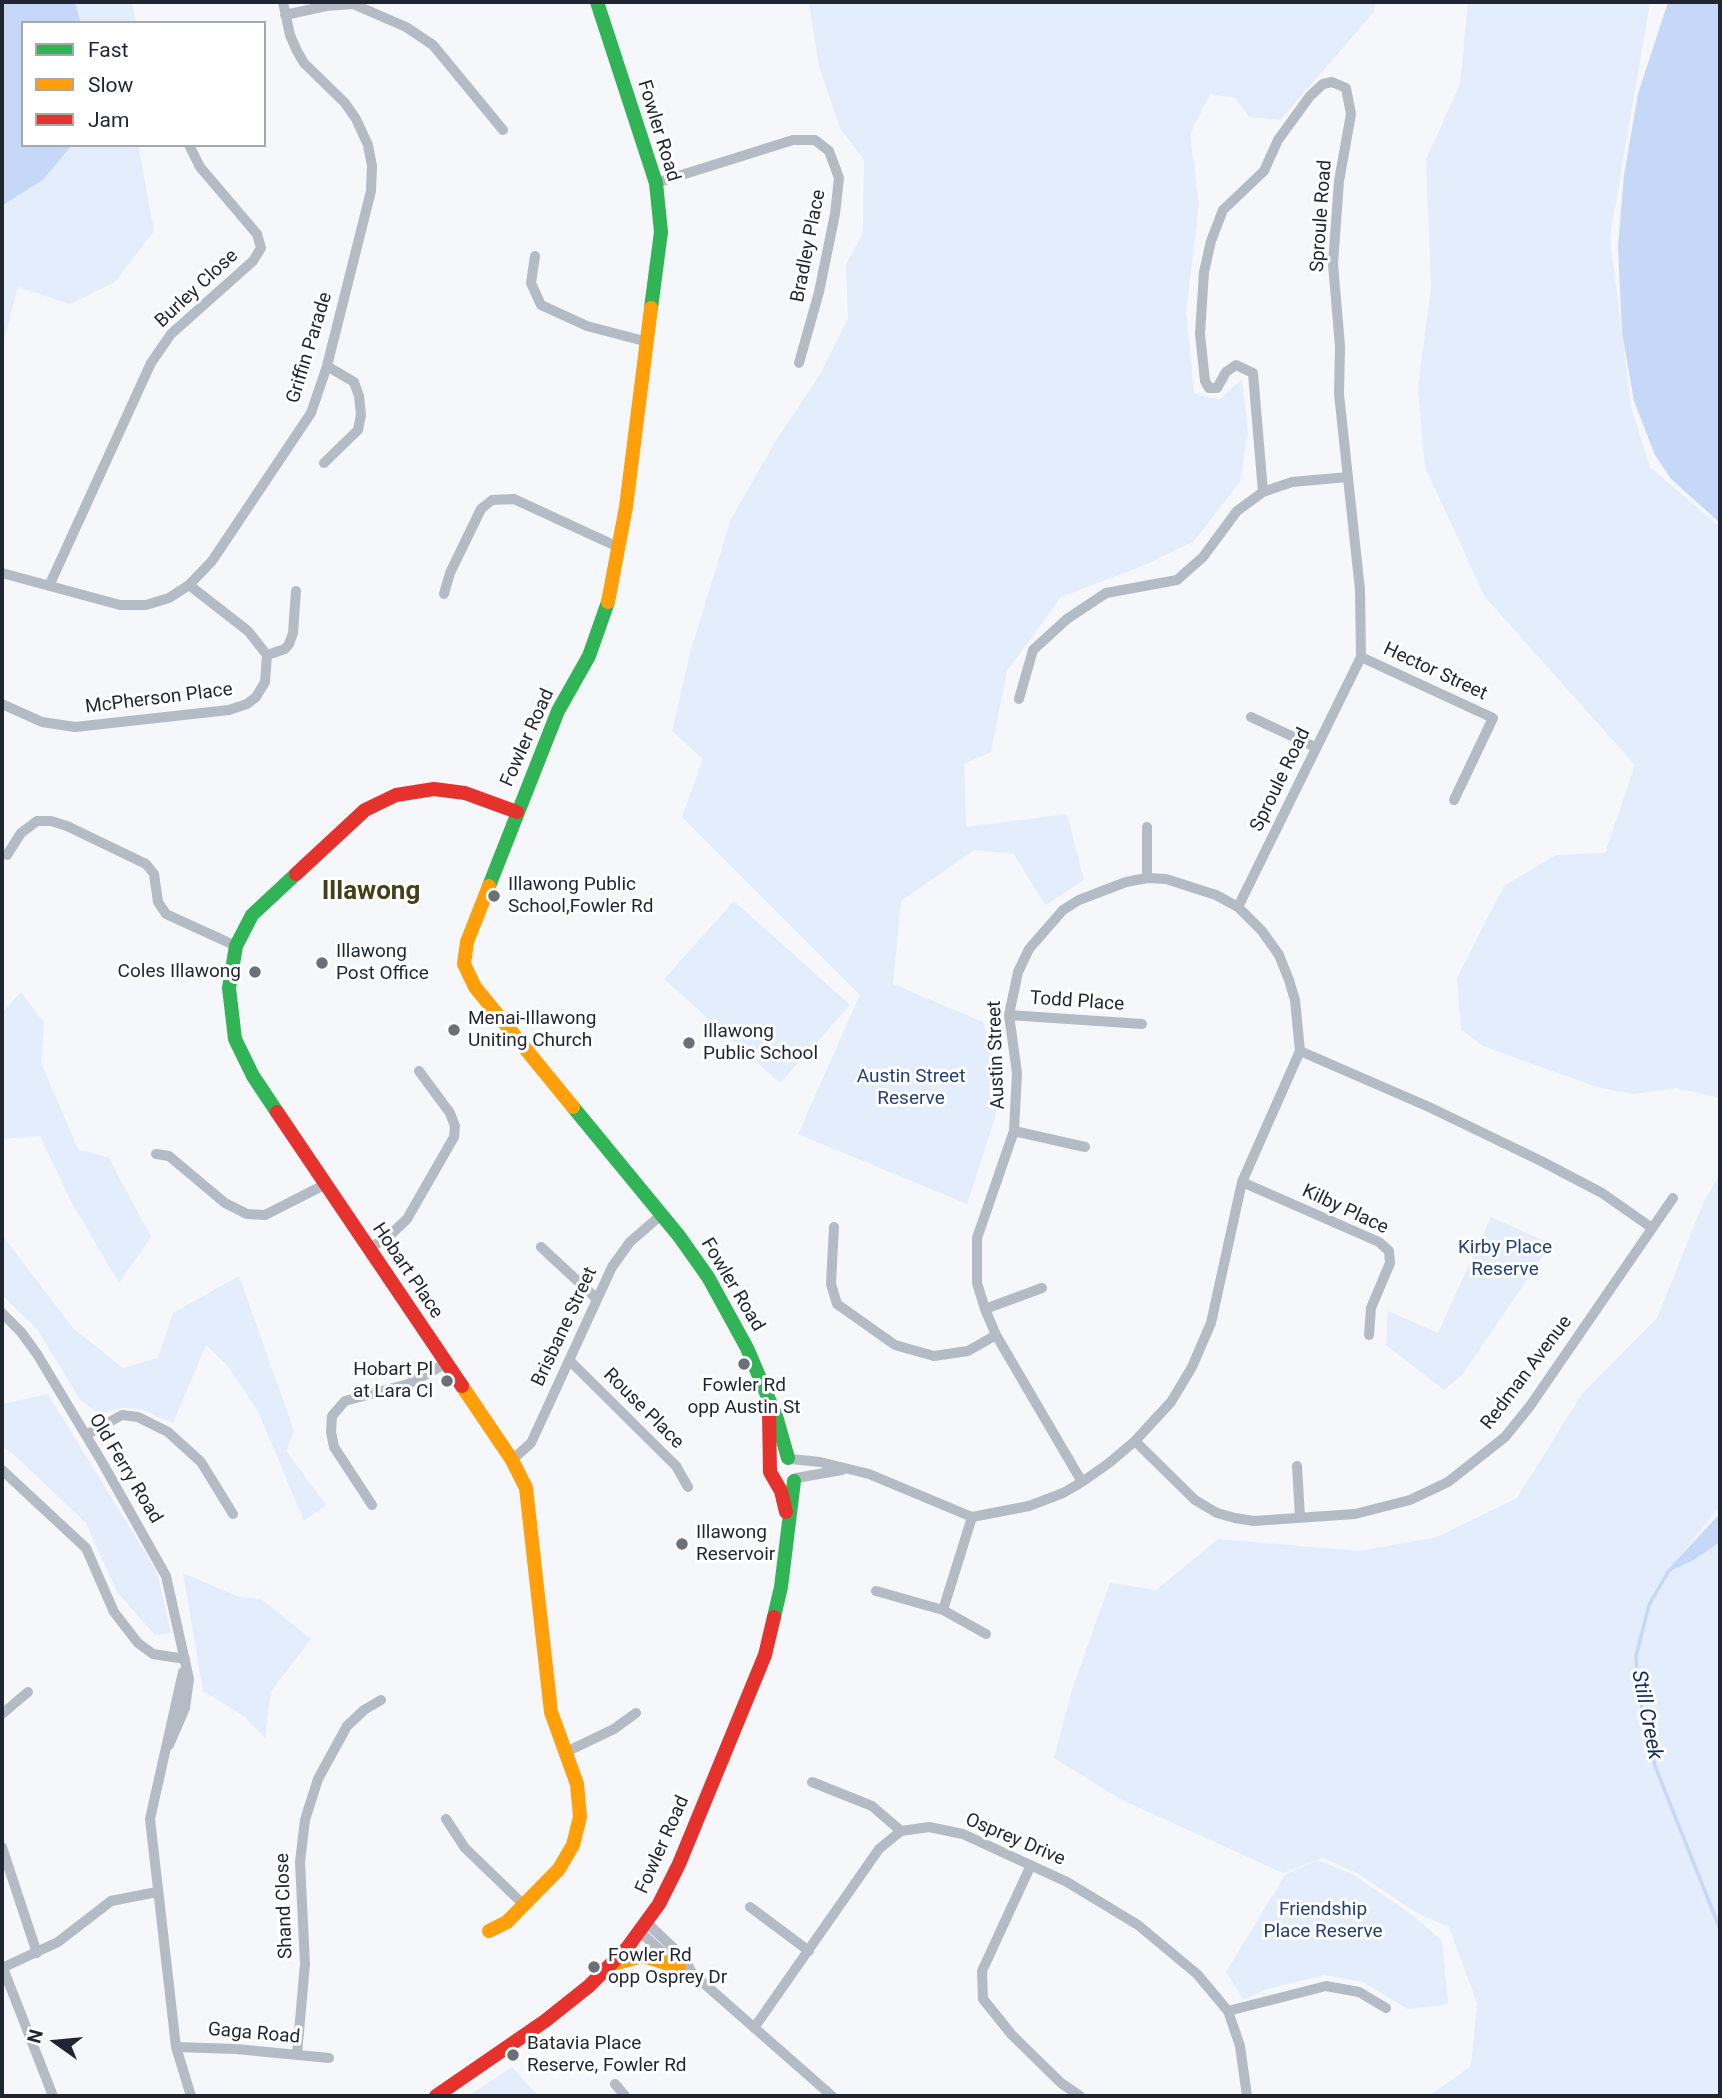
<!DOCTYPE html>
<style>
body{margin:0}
#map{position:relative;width:1722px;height:2098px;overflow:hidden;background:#f5f7fa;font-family:Roboto,sans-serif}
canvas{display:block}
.frame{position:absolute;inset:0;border:4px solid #1f2632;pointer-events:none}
.legend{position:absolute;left:21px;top:21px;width:245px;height:126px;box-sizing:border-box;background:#fff;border:2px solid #a5a8ad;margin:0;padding:9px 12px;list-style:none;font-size:21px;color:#1f2632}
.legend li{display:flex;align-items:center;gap:14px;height:35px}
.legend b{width:35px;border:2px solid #a5a8ad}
.north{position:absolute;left:21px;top:2007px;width:70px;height:70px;-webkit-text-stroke:5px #fff;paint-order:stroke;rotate:285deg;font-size:19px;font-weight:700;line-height:28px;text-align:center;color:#1f2632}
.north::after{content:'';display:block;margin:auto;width:24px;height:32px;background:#1f2632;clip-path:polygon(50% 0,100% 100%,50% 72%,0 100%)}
</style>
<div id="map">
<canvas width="1722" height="2098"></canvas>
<div class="frame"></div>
<ul class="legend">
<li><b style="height:9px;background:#30b455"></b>Fast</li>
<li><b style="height:9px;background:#ff9f0a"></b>Slow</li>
<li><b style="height:9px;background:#e5322d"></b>Jam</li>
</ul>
<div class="north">N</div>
</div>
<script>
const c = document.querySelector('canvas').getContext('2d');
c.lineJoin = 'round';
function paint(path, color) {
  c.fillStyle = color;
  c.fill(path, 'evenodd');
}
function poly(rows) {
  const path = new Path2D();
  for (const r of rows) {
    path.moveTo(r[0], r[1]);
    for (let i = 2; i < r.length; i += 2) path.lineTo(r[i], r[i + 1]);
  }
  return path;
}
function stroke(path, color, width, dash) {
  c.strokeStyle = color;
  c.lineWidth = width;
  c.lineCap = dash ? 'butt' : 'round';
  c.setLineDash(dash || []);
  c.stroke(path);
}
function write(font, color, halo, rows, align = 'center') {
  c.font = font + ' Roboto,sans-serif';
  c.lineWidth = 6;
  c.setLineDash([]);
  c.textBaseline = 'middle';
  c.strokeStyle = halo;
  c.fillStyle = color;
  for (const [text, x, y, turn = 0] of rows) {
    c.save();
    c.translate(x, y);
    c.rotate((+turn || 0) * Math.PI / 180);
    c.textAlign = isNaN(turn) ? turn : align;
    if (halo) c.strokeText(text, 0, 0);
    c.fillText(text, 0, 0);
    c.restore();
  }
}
paint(poly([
 [75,2,132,2,136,23,81,23],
 [809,2,1376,2,1374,12,1280,120,1249,117,1235,98,1210,94,1190,134,1199,204,1186,312,1194,393,1219,400,1242,379,1248,433,1240,482,1194,541,1147,564,1061,597,1007,671,991,752,964,764,966,827,1067,814,1084,880,1045,905,1014,854,974,850,901,901,893,984,983,1022,991,1050,997,1080,995,1118,967,1204,798,1134,860,995,682,817,703,759,672,731,690,653,731,519,776,441,819,376,848,319,846,265,863,233,864,160,840,128,819,66],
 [1468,2,1650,2,1610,237,1631,407,1650,467,1720,527,1720,1098,1676,1088,1633,1094,1597,1087,1483,1046,1461,1029,1457,978,1504,886,1556,855,1605,853,1635,765,1485,597,1425,467,1418,387,1431,288,1426,159,1460,85],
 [72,145,138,145,154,231,115,282,70,304,18,287,2,346,2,203,3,205,43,180],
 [734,901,850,1005,780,1083,664,979],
 [21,992,44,1023,41,1063,78,1149,109,1158,151,1237,119,1283,72,1203,40,1136,2,1139,2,1013],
 [1720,1175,1720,1506,1669,1570,1694,1560,1720,1542,1720,2096,1429,2096,1471,2066,1477,2003,1449,1927,1417,1913,1357,1873,1322,1858,1283,1873,1122,1800,1054,1758,1072,1690,1110,1583,1156,1590,1218,1539,1360,1551,1437,1537,1517,1498,1582,1394,1657,1318,1705,1199],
 [1491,1217,1551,1244,1463,1374,1444,1390,1386,1345,1388,1311,1438,1333],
 [2,1235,73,1328,123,1368,158,1358,173,1313,239,1276,294,1431,286,1451,326,1505,304,1521,258,1411,227,1365,206,1345,173,1423,140,1409,122,1408,100,1414,81,1401,37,1329,2,1295],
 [48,1394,157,1572,171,1633,155,1635,117,1592,86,1523,11,1452,2,1448,2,1404],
 [183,1573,239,1597,261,1599,311,1639,271,1691,265,1738,244,1716,203,1691],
 [1315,1861,1321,1861,1354,1875,1415,1917,1442,1941,1448,2004,1408,2009,1363,1982,1324,1975,1268,1989,1244,2000,1226,1972,1285,1875],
 [512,2067,538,2096,468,2096]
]), '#e4edfb');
paint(poly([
 [2,2,75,2,81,23,23,23,23,145,72,145,43,180,3,205],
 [1668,2,1720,2,1720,523,1671,479,1655,455,1634,401,1622,333,1618,246,1624,175,1638,94],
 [1720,1516,1720,1542,1694,1560,1668,1572]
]), '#c6d8f8');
stroke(poly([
 [1720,1516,1668,1572,1649,1605,1636,1656,1638,1690,1655,1766,1720,1929]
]), '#c6d8f8', 3.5);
stroke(poly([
 [285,15,326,6,353,4,406,27,433,45,503,130],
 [656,183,793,140,815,140,829,151,839,178,835,214,819,292,799,363],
 [535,256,531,283,541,305,587,326,648,342],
 [324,463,358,430,361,415,359,396,354,382,327,366],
 [2,573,120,605,146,605,169,598,189,585,212,561,311,413,327,366,371,191,372,166,368,145,356,119,345,103,304,63,297,51,290,35,283,2],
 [49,586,151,363,171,334,253,261,261,248,257,234,200,167,189,145],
 [444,594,450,573,481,509,492,500,514,499,618,547],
 [267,655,285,649,289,644,293,633,296,591],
 [1361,657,1493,718,1454,800],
 [1019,699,1033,650,1067,619,1106,593,1177,580,1203,557,1237,511,1263,492,1292,482,1348,477],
 [2,704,42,722,75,727,229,710,247,704,256,697,265,682,267,655,248,631,189,585],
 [1251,717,1315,747],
 [7,855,21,833,37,821,51,821,67,826,146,864,154,874,158,902,166,914,236,946],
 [1147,878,1147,827],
 [1238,907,1361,657,1360,590,1339,394,1340,346,1333,264,1339,181,1351,114,1346,88,1332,82,1323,84,1310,96,1278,140,1264,171,1223,210,1211,241,1204,272,1200,334,1205,381,1209,388,1217,388,1226,372,1236,365,1253,373,1263,492],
 [1009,1015,1142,1024],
 [1300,1051,1429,1107,1541,1161,1602,1193,1652,1228],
 [1014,1131,1085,1147],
 [156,1154,169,1156,225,1203,247,1214,265,1215,324,1185],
 [1242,1182,1379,1242,1389,1251,1390,1263,1371,1308,1369,1335],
 [834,1227,831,1284,837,1304,895,1345,934,1356,968,1351,996,1335],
 [541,1247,597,1299],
 [368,1249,388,1237,407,1219,454,1137,455,1126,450,1113,419,1071],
 [985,1309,1042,1288],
 [2,1313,21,1332,37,1354,102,1462,166,1576,189,1679,185,1708,169,1745],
 [569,1360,676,1466,688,1487],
 [86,1435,122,1415,138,1417,168,1432,201,1462,233,1514],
 [1135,1441,1195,1500,1217,1513,1235,1518,1254,1521,1355,1514,1410,1500,1448,1482,1505,1437,1530,1406,1673,1198],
 [791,1459,820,1462,869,1474,972,1517,1029,1506,1063,1493,1082,1482,1109,1463,1135,1441,1171,1402,1192,1367,1211,1323,1242,1182,1300,1051,1295,1000,1289,980,1279,955,1262,931,1238,907,1216,895,1166,879,1147,878,1126,882,1079,900,1063,910,1029,949,1018,972,1009,1015,1017,1073,1014,1131,977,1238,977,1283,985,1309,996,1335,1082,1482],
 [512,1460,531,1443,612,1267,630,1242,661,1215],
 [1297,1466,1300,1517],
 [2,1470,86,1548,114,1612,138,1643,153,1654,185,1659],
 [796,1478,842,1470],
 [372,1505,334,1447,331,1432,332,1416,345,1401,408,1384,447,1363],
 [876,1591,943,1610,986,1634],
 [943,1610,972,1517],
 [183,1672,150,1819,176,2047,191,2096],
 [2,1714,28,1692],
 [566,1752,614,1729,636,1713],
 [812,1782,872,1806,901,1831],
 [446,1819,465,1848,523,1904],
 [2,1847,37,1953],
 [1031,1865,982,1971,983,1999,1012,2035,1061,2083,1080,2096],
 [750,1907,809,1951],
 [647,1923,685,1959,692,1973],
 [640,1932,679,1967,692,1973,832,2096],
 [2,1968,58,1942,111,1901,157,1892],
 [3,1968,53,2096],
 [1228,2011,1326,1986,1359,1992,1386,2008],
 [754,2028,879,1849,901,1831,929,1827,963,1834,1067,1882,1138,1925,1197,1974,1228,2011,1240,2046,1247,2096],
 [176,2047,236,2049,329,2058],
 [297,2054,305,1964,300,1862,305,1820,318,1779,347,1726,364,1710,381,1700],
 [615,2084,625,2096]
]), '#b4bbc5', 10);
stroke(poly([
 [597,2,656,183,661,232,651,308],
 [489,886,558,711,589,656,608,602],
 [573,1107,679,1236,708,1277,747,1348,776,1416,788,1458],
 [277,1112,253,1076,235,1039,229,988,236,946,252,915,296,874],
 [774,1617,781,1587,794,1481]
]), '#30b455', 14);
stroke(poly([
 [608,602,626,507,651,308],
 [489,886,467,942,464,964,475,987,573,1107],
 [462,1386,512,1460,526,1488,551,1712,577,1784,580,1817,573,1845,559,1869,507,1922,489,1931],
 [617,1963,643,1956,679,1967]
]), '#ff9f0a', 14);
stroke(poly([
 [296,874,365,810,396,795,434,789,465,793,517,812],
 [277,1112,462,1386],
 [769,1414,770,1472,781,1491,786,1512],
 [436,2096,545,2021,589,1986,627,1948,659,1904,679,1864,765,1655,774,1617]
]), '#e5322d', 14);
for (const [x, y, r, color] of [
 [494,896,7,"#6a6f78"],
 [322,963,7,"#6a6f78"],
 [255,972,7,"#6a6f78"],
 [454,1030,7,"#6a6f78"],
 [689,1043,7,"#6a6f78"],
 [744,1364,7,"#6a6f78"],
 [447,1381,7,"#6a6f78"],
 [682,1544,7,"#6a6f78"],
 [594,1967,7,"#6a6f78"],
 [513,2055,7,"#6a6f78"]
]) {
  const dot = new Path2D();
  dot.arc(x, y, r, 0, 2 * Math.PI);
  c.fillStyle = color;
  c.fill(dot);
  stroke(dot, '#fff', 2.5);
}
write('19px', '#1f2632', '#fff', [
 ["Fowler Road",658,131,73],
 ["Sproule Road",1322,216,-86],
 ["Bradley Place",809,246,-79],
 ["Burley Close",197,289,-43],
 ["Griffin Parade",310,348,-73],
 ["Hector Street",1435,672,25],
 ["McPherson Place",159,699,-7],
 ["Fowler Road",528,738,-66],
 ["Sproule Road",1281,780,-64],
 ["Todd Place",1077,1002,4],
 ["Austin Street",997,1055,-92],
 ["Kilby Place",1345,1210,25],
 ["Hobart Place",407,1271,56],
 ["Fowler Road",732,1285,59],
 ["Brisbane Street",565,1327,-65],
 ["Redman Avenue",1527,1373,-53],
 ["Rouse Place",643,1409,45],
 ["Old Ferry Road",125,1469,59],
 ["Osprey Drive",1015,1840,23],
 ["Fowler Road",663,1845,-66],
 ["Shand Close",285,1906,-92],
 ["Gaga Road",254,2034,5]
]);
write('19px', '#1f2632', '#fff', [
 ["Illawong Public",508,885],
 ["School,Fowler Rd",508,907],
 ["Illawong",336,952],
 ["Post Office",336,974],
 ["Coles Illawong",241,972,"right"],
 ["Menai-Illawong",468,1019],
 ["Uniting Church",468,1041],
 ["Illawong",703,1032],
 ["Public School",703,1054],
 ["Hobart Pl",433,1370,"right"],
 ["at Lara Cl",433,1392,"right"],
 ["Fowler Rd",744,1386,"center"],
 ["opp Austin St",744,1408,"center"],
 ["Illawong",696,1533],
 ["Reservoir",696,1555],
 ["Fowler Rd",608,1956],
 ["opp Osprey Dr",608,1978],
 ["Batavia Place",527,2044],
 ["Reserve, Fowler Rd",527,2066]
], 'left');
write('19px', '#244177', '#fff', [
 ["Austin Street",911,1077],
 ["Reserve",911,1099],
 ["Kirby Place",1505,1248],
 ["Reserve",1505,1270],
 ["Friendship",1323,1910],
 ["Place Reserve",1323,1932]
]);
write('italic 21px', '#102b5f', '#fff', [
 ["Still Creek",1646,1715,79]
]);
write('bold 26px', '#434017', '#fff', [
 ["Illawong",371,892]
]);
</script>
